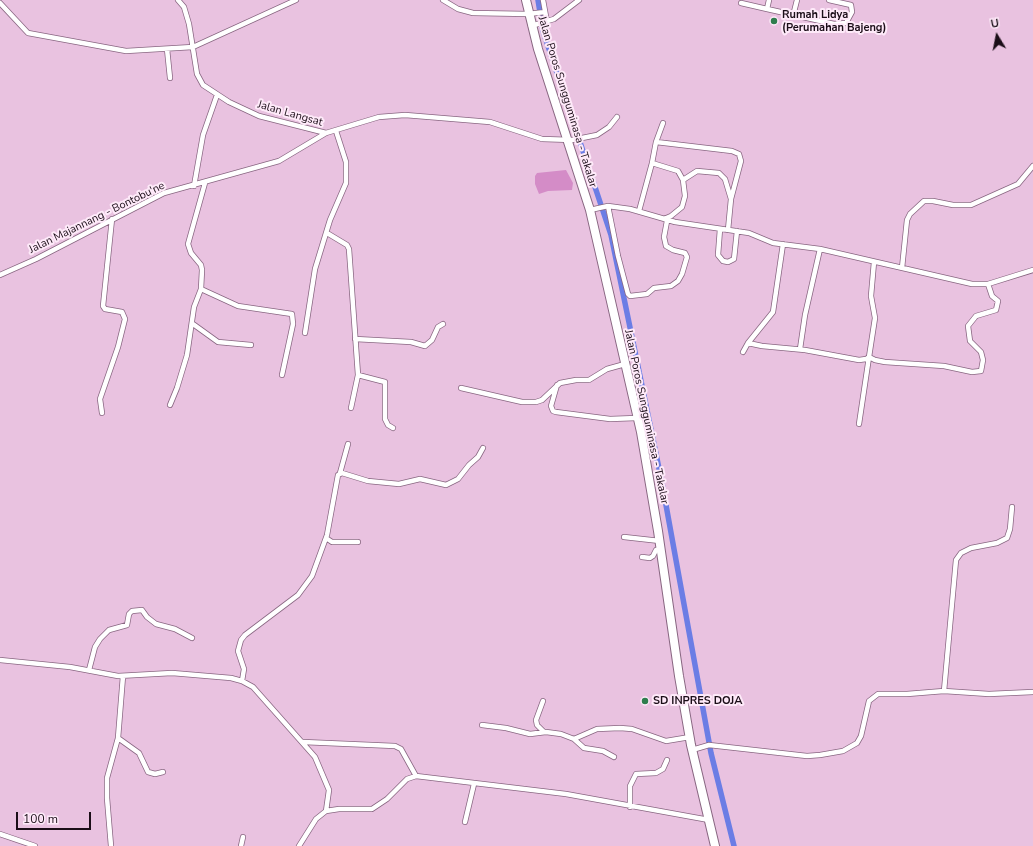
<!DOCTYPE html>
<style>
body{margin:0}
#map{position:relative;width:1033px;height:846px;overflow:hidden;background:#e9c2e0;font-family:"Nunito Sans",sans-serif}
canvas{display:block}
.north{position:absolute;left:977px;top:16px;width:40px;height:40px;-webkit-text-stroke:3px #feeaf9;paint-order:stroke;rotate:350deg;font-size:11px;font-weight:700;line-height:16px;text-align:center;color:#1b0e18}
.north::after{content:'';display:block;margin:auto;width:14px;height:18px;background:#1b0e18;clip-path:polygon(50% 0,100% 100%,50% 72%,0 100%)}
.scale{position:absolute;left:16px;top:812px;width:75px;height:18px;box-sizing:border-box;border:2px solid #1b0e18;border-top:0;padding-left:5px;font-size:12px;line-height:14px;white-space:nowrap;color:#1b0e18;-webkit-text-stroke:3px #feeaf9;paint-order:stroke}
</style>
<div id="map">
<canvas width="1033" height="846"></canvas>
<div class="north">U</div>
<div class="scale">100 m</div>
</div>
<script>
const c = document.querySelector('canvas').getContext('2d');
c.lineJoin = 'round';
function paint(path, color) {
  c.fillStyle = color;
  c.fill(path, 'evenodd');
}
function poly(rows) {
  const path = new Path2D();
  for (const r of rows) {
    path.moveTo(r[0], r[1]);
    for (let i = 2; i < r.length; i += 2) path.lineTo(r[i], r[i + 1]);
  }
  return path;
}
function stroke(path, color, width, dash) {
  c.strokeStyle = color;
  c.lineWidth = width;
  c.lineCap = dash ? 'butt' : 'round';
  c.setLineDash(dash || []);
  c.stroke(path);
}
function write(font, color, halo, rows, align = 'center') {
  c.font = font + ' "Nunito Sans",sans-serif';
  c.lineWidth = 4;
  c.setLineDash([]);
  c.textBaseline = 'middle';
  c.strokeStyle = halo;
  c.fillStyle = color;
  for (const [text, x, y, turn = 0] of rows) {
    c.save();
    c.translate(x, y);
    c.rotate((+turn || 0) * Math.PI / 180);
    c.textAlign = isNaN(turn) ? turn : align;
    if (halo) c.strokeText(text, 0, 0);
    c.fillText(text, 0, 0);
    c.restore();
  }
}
paint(poly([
 [566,170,573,183,572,190,548,191,539,194,535,184,535,176,537,173]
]), '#d48cc7');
stroke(poly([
 [538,0,543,31,611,235,662,483,711,753,734,846]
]), '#6b7de5', 5.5);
const street = poly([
 [178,0,184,7,189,24,197,74,203,85,229,102,259,116,326,133],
 [443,0,458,9,473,13,528,14,545,12],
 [543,0,547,22],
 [0,3,28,33,126,51,193,47,296,0],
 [741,3,767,9,769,0],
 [767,9,834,24,846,23,852,12,851,5,829,0],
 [793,16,797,0],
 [531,26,554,19,579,0],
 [167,49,170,78],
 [663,123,656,142,652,163,678,171,683,180,685,196,682,207,671,216,664,219],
 [656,142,732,151,739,154,741,161,731,199,728,230],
 [683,180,697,171,719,173,725,179,731,199],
 [194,186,203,135,217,95],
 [608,206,618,256,628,294,630,296,647,294,654,288,671,286,678,281,682,274,687,257,685,253,673,250,666,246,664,237,667,221],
 [590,210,608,206,630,209,675,222,749,233,773,243,820,249,972,284,988,284,1033,270],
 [639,211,652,163],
 [720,229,718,255,723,261,728,262,734,259,737,231],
 [327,233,347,245,349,249,358,375,385,382,385,419,388,425,393,428],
 [783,244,773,312,748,343,762,346,805,350,859,360,866,359,869,357,875,318,871,296,874,262],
 [902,268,907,220,910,214,924,201,933,201,953,205,971,205,1018,184,1033,166],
 [0,275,36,259,164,193,279,161,326,133,379,117,405,115,490,122,542,139,572,140,597,135,609,127,617,117],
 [201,289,238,306,292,314,293,324,282,375],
 [193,324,218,342,251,345],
 [305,333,315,269,330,220,346,183,346,162,336,131],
 [355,339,411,342,425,346,432,340,438,327,443,324],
 [800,349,805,315,820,249],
 [743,352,748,343],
 [557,385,551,406,553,411,556,412,610,419,637,418],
 [461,388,522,402,536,402,542,400,560,383,576,380,589,380,607,369,625,364],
 [170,405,177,388,187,355,194,307,201,289,202,270,201,265,191,253,188,244,205,183],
 [351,408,358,375],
 [102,413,100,399,118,347,125,319,122,312,105,309,103,306,112,219],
 [859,424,869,357,875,360,885,362,944,366,972,372,981,371,983,360,981,352,970,341,968,326,976,316,996,310,998,301,992,296,988,284],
 [340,473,348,444],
 [624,537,660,541],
 [326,538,332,542,358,542],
 [642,557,650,558,653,556,656,550,661,549],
 [0,660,70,667,118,676,172,673,231,678,242,681,253,687,315,757,329,790,326,811],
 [89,670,95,647,100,639,109,630,127,625,129,614,132,611,142,610,147,617,156,624,175,629,192,638],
 [242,681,244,669,238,651,241,640,245,635,298,595,312,576,327,535,338,475,342,473,368,481,399,484,420,479,446,485,458,479,469,465,478,457,483,448],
 [944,691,956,560,961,553,971,548,997,543,1007,538,1010,529,1012,507],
 [543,701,536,720,537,725,544,732],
 [482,725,506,728,530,734,546,732,561,734,574,739,597,729,620,728,632,729,666,741,690,737],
 [118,738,139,753,148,772,155,774,163,772],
 [574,739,584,748,603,751,614,757],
 [303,742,395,746,401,749,416,776],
 [692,750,709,745,807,756,820,755,843,751,857,743,861,736,869,701,878,694,907,694,944,691,989,694,1033,692],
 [630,807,630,786,636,774,656,773,663,769,667,760],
 [465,822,474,784],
 [0,834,35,846],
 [111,846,107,798,107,778,118,738,123,676],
 [241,846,243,837],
 [299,846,316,819,326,811,339,809,372,809,387,799,407,779,416,776,566,794,709,820]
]);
const highway = poly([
 [526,0,538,49,590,210,641,432,658,531,679,676,691,745,715,846]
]);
stroke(street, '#886681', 6);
stroke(highway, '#886681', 10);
stroke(street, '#fff', 4.5);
stroke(highway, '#fff', 8);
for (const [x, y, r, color] of [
 [774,21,4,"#2e7d4d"],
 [645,701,4,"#2e7d4d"]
]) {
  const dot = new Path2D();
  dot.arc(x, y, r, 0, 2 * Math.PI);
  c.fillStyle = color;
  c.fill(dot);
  stroke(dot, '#feeaf9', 1.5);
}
write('bold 11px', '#1b0e18', '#feeaf9', [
 ["Rumah Lidya",782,15],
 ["(Perumahan Bajeng)",782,28],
 ["SD INPRES DOJA",653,701]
], 'left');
write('11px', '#1b0e18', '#feeaf9', [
 ["Jalan Poros Sungguminasa - Takalar",567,102,73],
 ["Jalan Langsat",290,114,16],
 ["Jalan Majannang - Bontobu'ne",97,218,-26],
 ["Jalan Poros Sungguminasa - Takalar",646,417,78]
]);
</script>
